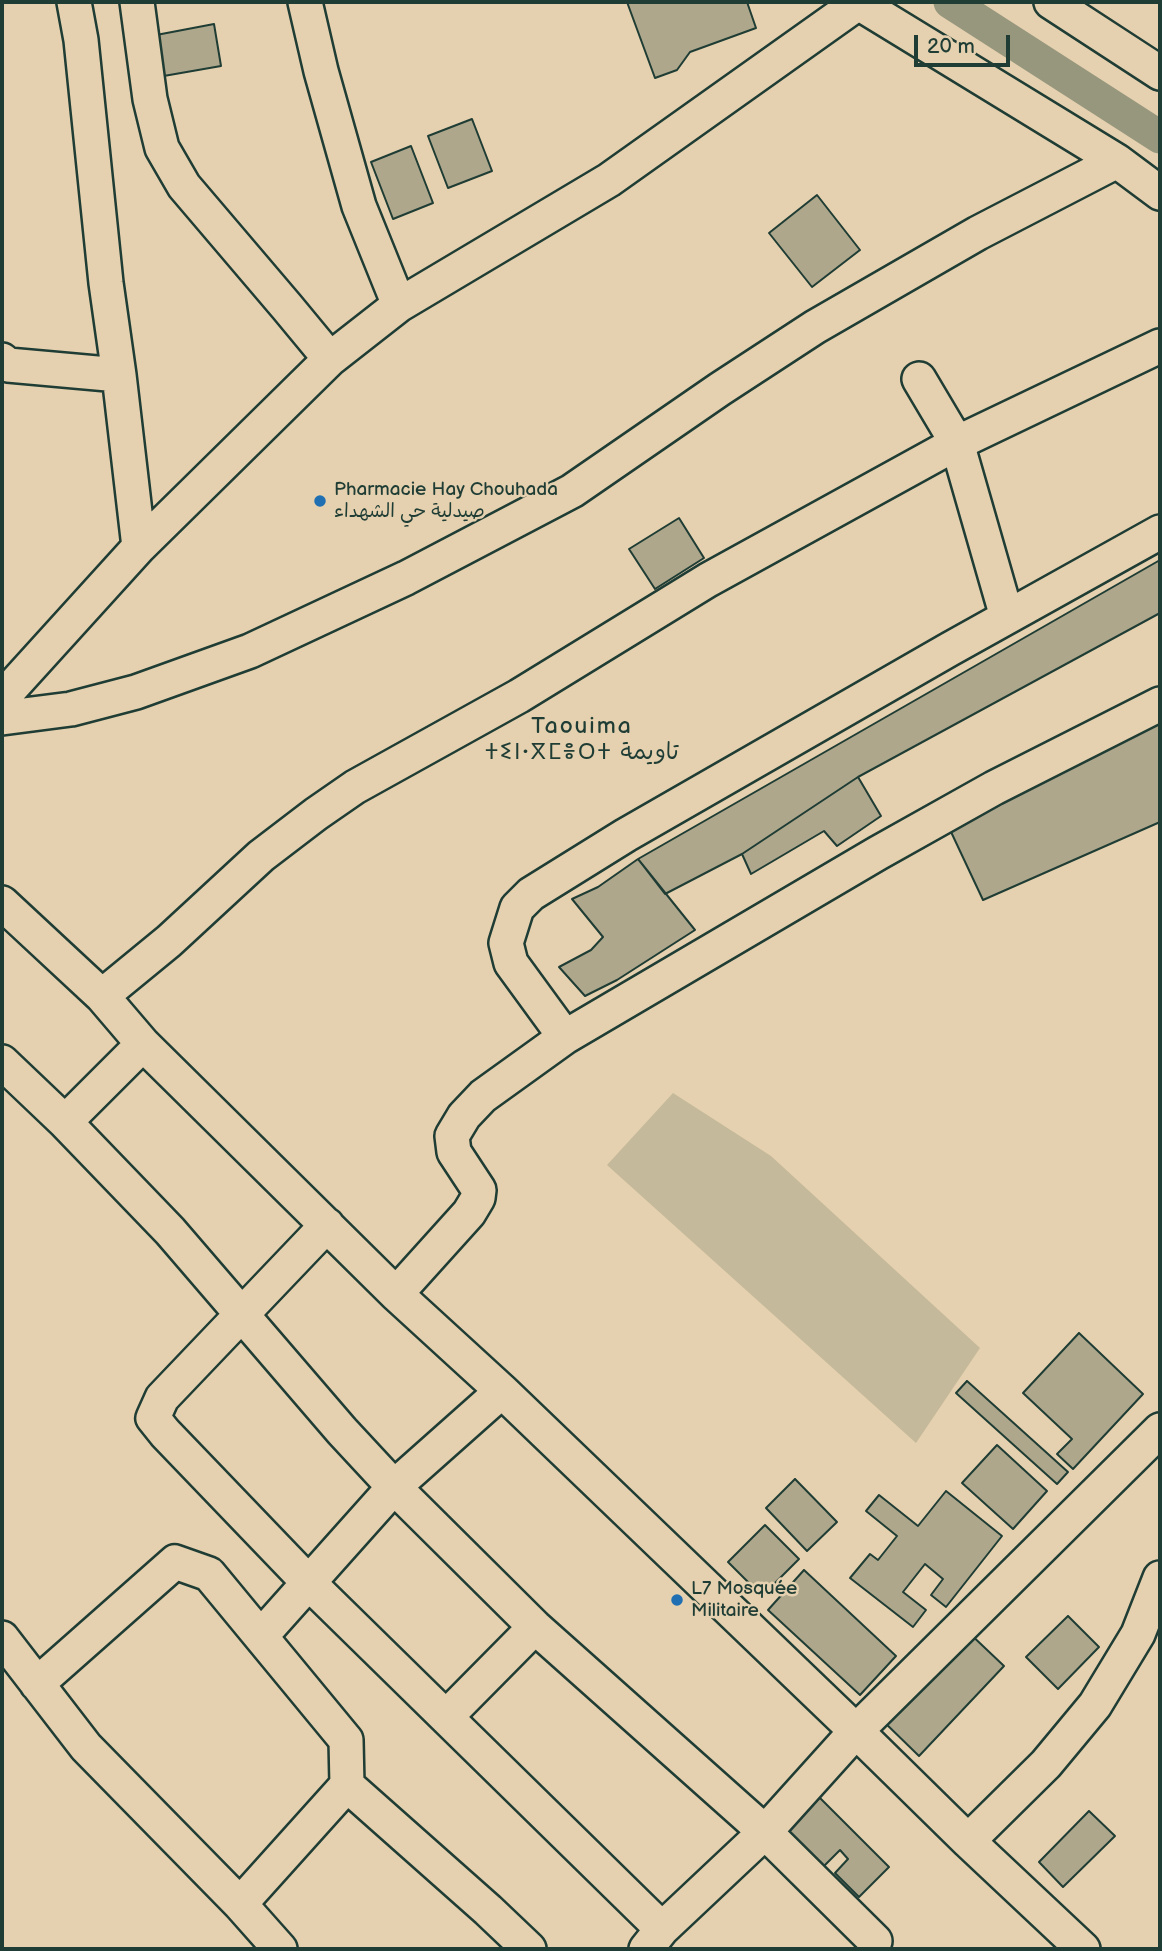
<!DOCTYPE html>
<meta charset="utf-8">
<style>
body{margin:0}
#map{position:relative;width:1162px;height:1951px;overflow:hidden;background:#e5d1af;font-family:"Balsamiq Sans",sans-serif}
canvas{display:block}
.frame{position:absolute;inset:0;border:4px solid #1f3d34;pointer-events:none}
.scale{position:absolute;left:914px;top:35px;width:96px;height:32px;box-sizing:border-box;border:4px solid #1f3d34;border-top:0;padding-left:9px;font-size:21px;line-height:24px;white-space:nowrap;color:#1f3d34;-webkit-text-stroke:5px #e5d1af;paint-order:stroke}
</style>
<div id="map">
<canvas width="1162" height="1951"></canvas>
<div class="frame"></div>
<div class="scale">20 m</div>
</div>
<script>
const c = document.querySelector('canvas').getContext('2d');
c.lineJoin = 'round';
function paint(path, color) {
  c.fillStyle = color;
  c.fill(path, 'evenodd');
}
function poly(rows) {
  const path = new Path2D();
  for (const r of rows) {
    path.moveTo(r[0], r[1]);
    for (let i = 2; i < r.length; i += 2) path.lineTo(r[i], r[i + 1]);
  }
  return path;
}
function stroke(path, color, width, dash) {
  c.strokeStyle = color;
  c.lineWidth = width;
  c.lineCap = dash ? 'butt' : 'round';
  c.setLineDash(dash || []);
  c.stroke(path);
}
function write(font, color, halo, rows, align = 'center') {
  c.font = font + ' "Balsamiq Sans","Playpen Sans Arabic","Noto Sans Tifinagh",sans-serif';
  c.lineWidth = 5;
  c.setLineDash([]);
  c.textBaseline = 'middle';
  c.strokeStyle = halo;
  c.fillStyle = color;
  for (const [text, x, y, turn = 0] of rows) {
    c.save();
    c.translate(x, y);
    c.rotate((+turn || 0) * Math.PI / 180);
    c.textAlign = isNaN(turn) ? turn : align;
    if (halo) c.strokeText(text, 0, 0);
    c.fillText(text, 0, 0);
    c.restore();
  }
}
paint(poly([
 [673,1093,771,1156,980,1348,916,1443,607,1165]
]), '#c4b99a');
stroke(poly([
 [950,2,1160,137]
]), '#97977e', 33);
const building = poly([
 [627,2,747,2,756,28,690,52,677,70,655,78,627,2],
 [214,24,221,66,158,77,151,36,214,24],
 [472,119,492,171,448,188,428,136,472,119],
 [411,146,433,203,393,219,371,162,411,146],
 [817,195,860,250,812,287,769,233,817,195],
 [679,518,704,558,655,589,629,549,679,518],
 [1160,560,1160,613,858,777,742,854,665,894,638,859,1160,560],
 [1160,720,1160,822,983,900,944,817,1160,720],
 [858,777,881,816,837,846,824,831,751,874,742,854,858,777],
 [638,859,695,930,617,980,585,996,559,967,591,950,603,937,572,899,598,887,638,859],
 [1079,1333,1143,1394,1073,1469,1057,1454,1072,1439,1023,1393,1079,1333],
 [967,1381,1068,1472,1057,1484,956,1393,967,1381],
 [997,1445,1047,1491,1013,1529,962,1483,997,1445],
 [795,1479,837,1522,807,1551,766,1508,795,1479],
 [946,1491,1002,1536,946,1607,931,1595,943,1579,925,1564,903,1592,926,1610,913,1627,850,1578,870,1554,878,1560,897,1536,866,1511,879,1495,918,1526,946,1491],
 [765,1525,799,1559,762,1596,728,1562,765,1525],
 [804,1570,896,1656,860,1695,768,1610,804,1570],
 [1068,1616,1099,1647,1058,1689,1026,1657,1068,1616],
 [965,1629,1004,1666,919,1756,880,1718,965,1629],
 [817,1795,889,1867,859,1897,835,1873,848,1859,840,1850,818,1872,779,1832,817,1795],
 [1089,1811,1115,1836,1063,1887,1039,1862,1089,1811]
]);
paint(building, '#aea78c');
stroke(building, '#1f3d34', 2);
const street = poly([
 [74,2,81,40,106,283,119,375,139,547],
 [137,2,150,99,162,148,184,186,287,307,330,359],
 [305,2,321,71,359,206,399,305],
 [857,2,1117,161,1160,193],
 [1051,2,1160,73],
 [2,360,8,365,119,375],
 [919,379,957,443,1007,617],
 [2,698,139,547,330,359,399,305,609,180,858,3],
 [2,718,71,709,136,692,250,651,406,578,572,491,720,389,815,327,978,233,1117,161],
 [2,903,102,996,143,1044,396,1294,502,1391,856,1731,968,1841,1083,1949],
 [102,996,169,941,261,856,316,814,355,787,519,696,708,580,957,443,1160,346],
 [565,1037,511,963,506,943,517,908,531,894,626,835,950,649,1160,532],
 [2,1062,65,1122,170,1231,342,1431,394,1487,535,1627,765,1832,875,1941],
 [65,1122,143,1044],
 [327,1225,162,1398,153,1418,165,1433,309,1583,662,1929],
 [396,1294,469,1213,478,1198,479,1190,454,1152,452,1136,464,1116,483,1096,565,1037,878,853,994,788,1160,704],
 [261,1636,394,1487,502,1391],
 [2,1638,86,1747,240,1904,280,1949],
 [37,1684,175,1562,209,1574,346,1740,347,1785,240,1904],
 [446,1717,535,1627],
 [347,1785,488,1910,529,1949],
 [968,1841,1046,1764,1095,1705,1138,1634,1160,1578],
 [646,1949,662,1929,765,1832,856,1731,1160,1430]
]);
stroke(street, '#1f3d34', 38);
stroke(street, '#e5d1af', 33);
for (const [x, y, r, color] of [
 [320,501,7,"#1f6fb2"],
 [677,1600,7,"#1f6fb2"]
]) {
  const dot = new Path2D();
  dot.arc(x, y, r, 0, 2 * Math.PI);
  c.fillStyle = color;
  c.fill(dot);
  stroke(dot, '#e5d1af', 2.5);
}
write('19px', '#1f3d34', '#e5d1af', [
 ["Pharmacie Hay Chouhada",334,490],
 ["صيدلية حي الشهداء",334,512],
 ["L7 Mosquée",691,1589],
 ["Militaire",691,1611]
], 'left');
c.letterSpacing = '2px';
write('23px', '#1f3d34', '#e5d1af', [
 ["Taouima",582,727],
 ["ⵜⵉⵏ•ⴳⵎⴻⵔⵜ تاويمة",582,753]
]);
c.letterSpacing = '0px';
</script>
